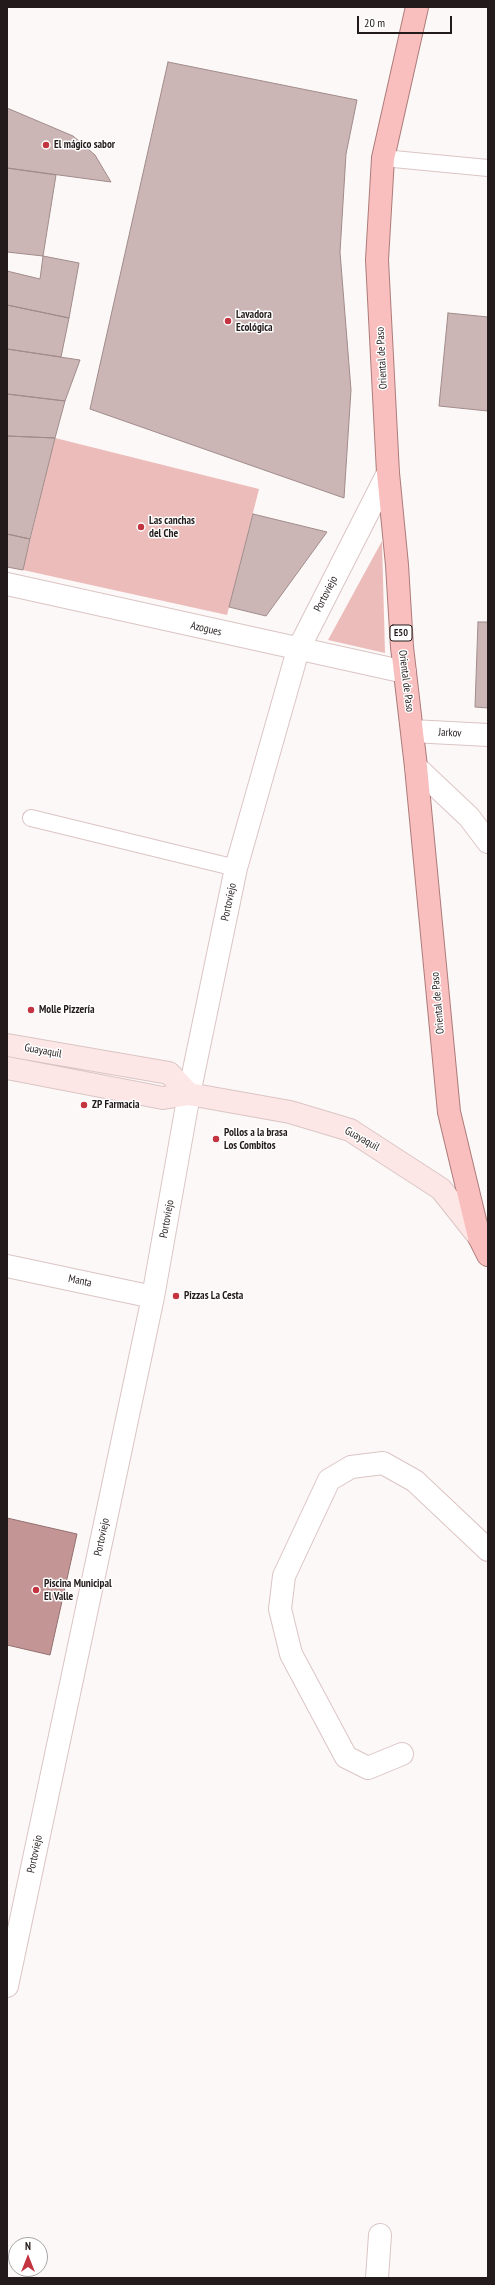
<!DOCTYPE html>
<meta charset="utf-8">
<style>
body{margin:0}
#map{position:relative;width:495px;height:2285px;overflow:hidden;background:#fcf8f7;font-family:"PT Sans Narrow",sans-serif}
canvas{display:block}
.frame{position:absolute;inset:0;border:8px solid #231b1b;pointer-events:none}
.north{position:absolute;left:8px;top:2237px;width:40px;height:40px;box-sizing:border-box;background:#fff;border:1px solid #a7a4a4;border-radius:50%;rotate:0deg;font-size:11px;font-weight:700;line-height:16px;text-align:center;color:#231b1b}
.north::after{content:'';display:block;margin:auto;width:14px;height:18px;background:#c33340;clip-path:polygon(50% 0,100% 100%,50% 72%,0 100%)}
.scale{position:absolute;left:357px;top:16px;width:95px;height:18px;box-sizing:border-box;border:2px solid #231b1b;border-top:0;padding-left:5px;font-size:12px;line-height:14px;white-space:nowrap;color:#231b1b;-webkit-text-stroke:3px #fff;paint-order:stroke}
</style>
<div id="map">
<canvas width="495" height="2285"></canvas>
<div class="frame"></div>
<div class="north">N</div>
<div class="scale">20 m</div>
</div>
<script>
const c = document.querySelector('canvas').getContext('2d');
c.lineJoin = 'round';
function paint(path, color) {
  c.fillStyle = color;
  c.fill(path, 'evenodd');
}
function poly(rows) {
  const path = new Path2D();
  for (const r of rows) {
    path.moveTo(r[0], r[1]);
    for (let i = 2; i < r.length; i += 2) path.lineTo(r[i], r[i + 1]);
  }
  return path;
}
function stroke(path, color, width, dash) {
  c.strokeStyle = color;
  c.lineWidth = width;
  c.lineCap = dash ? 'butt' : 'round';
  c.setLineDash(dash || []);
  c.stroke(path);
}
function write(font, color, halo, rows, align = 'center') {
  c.font = font + ' "PT Sans Narrow",sans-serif';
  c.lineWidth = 3;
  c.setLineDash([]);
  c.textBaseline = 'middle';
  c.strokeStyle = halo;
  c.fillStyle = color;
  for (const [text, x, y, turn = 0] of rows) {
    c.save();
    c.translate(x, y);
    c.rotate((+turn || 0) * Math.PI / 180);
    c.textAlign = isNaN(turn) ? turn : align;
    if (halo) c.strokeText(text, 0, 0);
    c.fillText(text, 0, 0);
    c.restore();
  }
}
paint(poly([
 [55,438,259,489,227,615,23,570],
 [382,541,385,653,328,640]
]), '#ecbcba');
const water = poly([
 [7,1518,77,1534,50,1655,7,1645,7,1518]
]);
paint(water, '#c39594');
stroke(water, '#937070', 1);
const building = poly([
 [168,62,357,100,346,154,340,252,351,390,344,498,90,409,168,62],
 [7,108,73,136,95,155,111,182,7,168,7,108],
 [7,168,56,175,43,256,7,252,7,168],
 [43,256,79,263,69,318,7,305,7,271,40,279,43,256],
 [7,305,69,318,61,357,7,349,7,305],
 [448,313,488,317,488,411,439,406,448,313],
 [7,349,80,360,65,401,7,394,7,349],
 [7,394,65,401,55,438,7,436,7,394],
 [7,436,55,438,30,539,7,534,7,436],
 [253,514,327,532,266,616,229,607,253,514],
 [7,534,30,539,23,570,7,567,7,534],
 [478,622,488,622,488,708,475,707,478,622]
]);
paint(building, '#ccb6b5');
stroke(building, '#a08b8a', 1);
const service = poly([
 [383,158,488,168],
 [31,818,236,868]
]);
const minor = poly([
 [7,584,405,672],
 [412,731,488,735],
 [416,767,469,817,488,842],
 [7,1266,153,1297],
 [402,1754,368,1768,346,1757,291,1654,280,1609,284,1576,329,1480,351,1467,383,1463,415,1481,488,1550],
 [7,1986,153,1297,189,1094,236,868,298,650,388,473],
 [377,2278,380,2235]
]);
const secondary = poly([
 [7,1045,169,1073,189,1094],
 [7,1068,163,1098,189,1094,290,1112,350,1130,441,1189,479,1237]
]);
const trunk = poly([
 [417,7,383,158,377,260,388,473,397,565,402,647,416,767,449,1112,479,1237,488,1255]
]);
stroke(service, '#dbc5c4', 18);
stroke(minor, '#dbc5c4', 24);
stroke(secondary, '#dbc5c4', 24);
stroke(trunk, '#ad7b7a', 24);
stroke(service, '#fff', 16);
stroke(minor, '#fff', 22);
stroke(secondary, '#fde7e6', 22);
stroke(trunk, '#f8bfbe', 22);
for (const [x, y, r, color] of [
 [46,145,4,"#c33340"],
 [228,321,4,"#c33340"],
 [141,527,4,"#c33340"],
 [31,1010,4,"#c33340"],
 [84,1105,4,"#c33340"],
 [216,1139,4,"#c33340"],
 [176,1296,4,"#c33340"],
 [36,1590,4,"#c33340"]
]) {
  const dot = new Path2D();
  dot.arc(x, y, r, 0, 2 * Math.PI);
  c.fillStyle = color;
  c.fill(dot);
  stroke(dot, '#fff', 1.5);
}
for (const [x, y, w] of [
 [401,633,22]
]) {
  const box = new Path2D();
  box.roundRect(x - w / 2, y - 8, w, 16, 3);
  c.fillStyle = '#fff';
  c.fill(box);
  stroke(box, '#231b1b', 1);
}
write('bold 10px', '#231b1b', null, [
 ["E50",401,633]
]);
write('bold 11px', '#231b1b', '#fff', [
 ["El mágico sabor",54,145],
 ["Lavadora",236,315],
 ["Ecológica",236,328],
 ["Las canchas",149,521],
 ["del Che",149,534],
 ["Molle Pizzería",39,1010],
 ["ZP Farmacia",92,1105],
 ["Pollos a la brasa",224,1133],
 ["Los Combitos",224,1146],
 ["Pizzas La Cesta",184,1296],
 ["Piscina Municipal",44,1584],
 ["El Valle",44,1597]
], 'left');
write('11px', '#231b1b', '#fff', [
 ["Oriental de Paso",382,358,-93],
 ["Portoviejo",326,594,-63],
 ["Azogues",206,629,13],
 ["Oriental de Paso",406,681,83],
 ["Jarkov",450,733,3],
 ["Portoviejo",229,902,-78],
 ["Oriental de Paso",438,1003,-95],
 ["Guayaquil",43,1051,10],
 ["Guayaquil",362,1139,29],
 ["Portoviejo",167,1219,-80],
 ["Manta",80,1281,12],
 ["Portoviejo",102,1537,-78],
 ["Portoviejo",35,1854,-78]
]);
</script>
